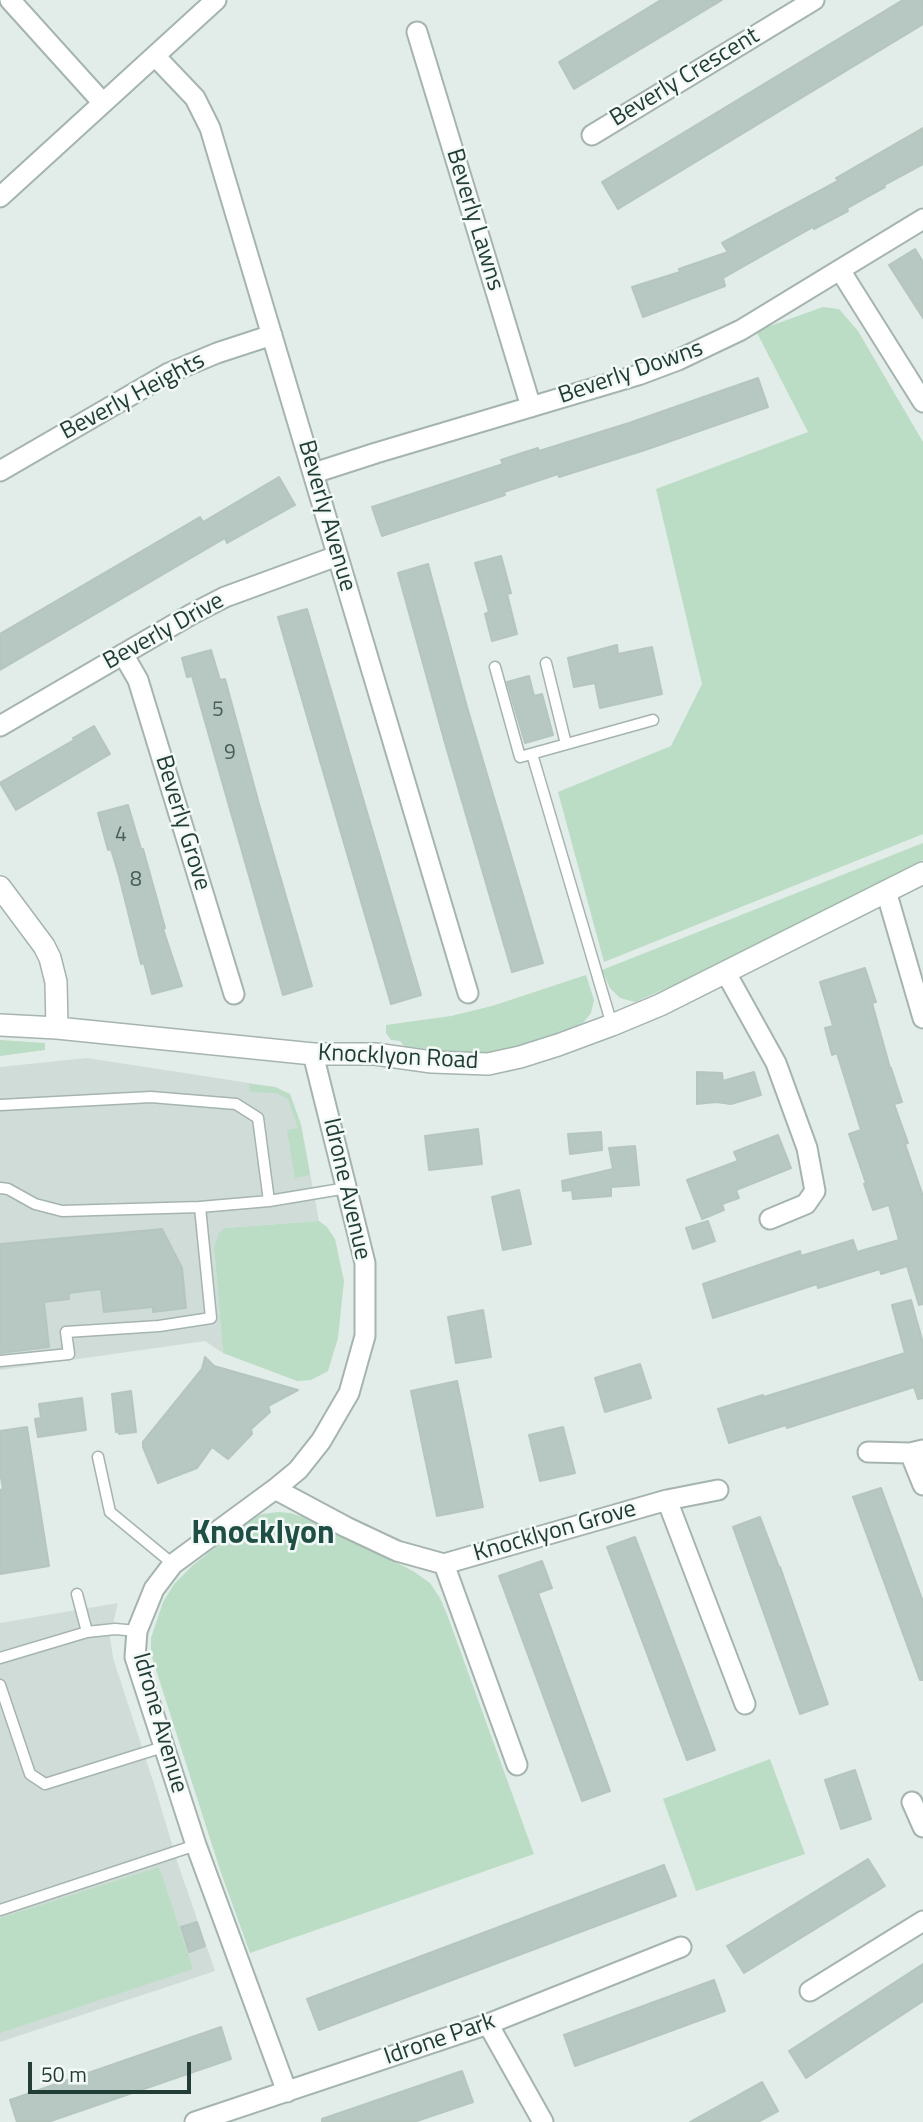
<!DOCTYPE html>
<style>
body{margin:0}
#map{position:relative;width:923px;height:2122px;overflow:hidden;background:#e2ece8;font-family:"Titillium Web",sans-serif}
canvas{display:block}
.scale{position:absolute;left:28px;top:2062px;width:163px;height:32px;box-sizing:border-box;border:4px solid #223d36;border-top:0;padding-left:9px;font-size:21px;line-height:24px;white-space:nowrap;color:#223d36;-webkit-text-stroke:5px #f3f9f6;paint-order:stroke}
</style>
<div id="map">
<canvas width="923" height="2122"></canvas>
<div class="scale">50 m</div>
</div>
<script>
const c = document.querySelector('canvas').getContext('2d');
c.lineJoin = 'round';
function paint(path, color) {
  c.fillStyle = color;
  c.fill(path, 'evenodd');
}
function poly(rows) {
  const path = new Path2D();
  for (const r of rows) {
    path.moveTo(r[0], r[1]);
    for (let i = 2; i < r.length; i += 2) path.lineTo(r[i], r[i + 1]);
  }
  return path;
}
function stroke(path, color, width, dash) {
  c.strokeStyle = color;
  c.lineWidth = width;
  c.lineCap = dash ? 'butt' : 'round';
  c.setLineDash(dash || []);
  c.stroke(path);
}
function write(font, color, halo, rows, align = 'center') {
  c.font = font + ' "Titillium Web",sans-serif';
  c.lineWidth = 5;
  c.setLineDash([]);
  c.textBaseline = 'middle';
  c.strokeStyle = halo;
  c.fillStyle = color;
  for (const [text, x, y, turn = 0] of rows) {
    c.save();
    c.translate(x, y);
    c.rotate((+turn || 0) * Math.PI / 180);
    c.textAlign = isNaN(turn) ? turn : align;
    if (halo) c.strokeText(text, 0, 0);
    c.fillText(text, 0, 0);
    c.restore();
  }
}
paint(poly([
 [87,1058,275,1087,290,1094,301,1125,319,1221,225,1228,214,1247,223,1353,205,1341,0,1370,0,1067],
 [118,1603,110,1637,113,1658,154,1784,177,1861,215,1971,0,2042,0,1623]
]), '#d0dcd7');
paint(poly([
 [823,307,839,309,858,331,923,442,923,834,604,962,558,792,671,746,702,684,656,489,808,432,756,331],
 [923,843,923,860,727,962,635,1002,620,998,610,988,602,970],
 [586,975,594,1000,591,1013,584,1022,566,1032,522,1046,495,1052,449,1052,404,1046,400,1041,391,1040,386,1033,386,1025,451,1016,492,1006],
 [0,1040,45,1043,45,1050,0,1056],
 [249,1084,275,1087,290,1094,301,1125,310,1175,295,1178,287,1130,298,1128,288,1099,276,1093,250,1092],
 [319,1221,327,1227,335,1239,344,1281,338,1338,328,1371,311,1380,297,1381,223,1353,214,1247,219,1233,225,1228],
 [279,1512,290,1513,310,1519,413,1571,430,1583,440,1598,448,1617,534,1854,250,1953,220,1870,151,1654,151,1638,163,1602,175,1583,192,1566,248,1521,262,1514],
 [770,1759,805,1854,696,1891,663,1799],
 [159,1867,193,1969,0,2033,0,1918]
]), '#bbddc5');
const building = poly([
 [661,0,722,0,574,89,559,62,661,0],
 [903,0,923,0,923,24,618,209,602,182,903,0],
 [923,128,923,164,884,185,885,187,847,208,848,211,814,229,813,227,723,278,725,286,643,317,632,287,680,272,679,269,728,252,722,243,838,181,836,178,923,128],
 [915,249,923,262,923,318,889,265,915,249],
 [758,378,768,407,645,450,559,477,558,474,504,492,505,495,382,536,372,507,503,464,501,460,519,454,538,448,539,451,629,423,758,378],
 [279,477,295,505,227,543,225,538,0,670,0,634,200,517,203,522,279,477],
 [501,556,511,593,507,594,517,634,492,641,485,614,489,612,475,563,501,556],
 [428,564,467,707,543,963,512,972,445,743,398,573,428,564],
 [307,609,421,995,391,1004,278,617,307,609],
 [617,645,618,654,652,647,662,694,600,708,595,683,574,687,568,658,617,645],
 [211,650,220,680,225,679,259,804,312,986,283,995,192,676,187,677,182,658,211,650],
 [529,676,534,696,542,694,553,735,525,743,507,682,529,676],
 [94,726,110,754,16,810,0,783,74,740,73,738,94,726],
 [128,805,141,849,143,849,165,928,163,929,182,986,152,994,144,963,141,964,119,876,111,849,108,850,98,813,128,805],
 [865,968,876,1002,872,1003,890,1068,891,1068,902,1102,894,1104,908,1143,905,1144,923,1196,923,1304,919,1305,907,1266,881,1274,880,1269,818,1288,817,1284,713,1318,703,1284,800,1251,801,1256,853,1240,857,1252,899,1240,889,1205,873,1210,864,1184,866,1183,849,1134,861,1130,837,1053,832,1055,825,1028,833,1026,820,982,865,968],
 [697,1072,722,1073,723,1081,754,1072,761,1095,731,1104,716,1102,697,1104,697,1072],
 [478,1129,482,1164,429,1170,425,1136,478,1129],
 [601,1132,602,1150,570,1154,568,1134,601,1132],
 [778,1135,791,1168,736,1190,739,1198,722,1204,724,1210,702,1219,687,1180,738,1161,734,1152,778,1135],
 [635,1146,639,1185,611,1187,611,1196,573,1199,572,1190,563,1191,562,1181,613,1169,609,1148,635,1146],
 [519,1190,531,1244,503,1250,492,1197,519,1190],
 [708,1221,715,1241,693,1249,686,1228,708,1221],
 [162,1229,182,1268,186,1308,153,1312,153,1307,104,1312,101,1289,69,1293,69,1299,44,1302,49,1347,0,1353,0,1244,162,1229],
 [911,1300,923,1343,923,1398,918,1399,914,1387,787,1428,786,1425,729,1443,718,1409,763,1395,764,1397,905,1353,892,1305,911,1300],
 [483,1310,491,1357,456,1363,448,1317,483,1310],
 [205,1357,214,1366,298,1390,268,1406,270,1412,251,1429,252,1434,228,1459,212,1447,197,1468,158,1483,143,1447,143,1442,202,1369,205,1357],
 [640,1364,651,1398,605,1412,595,1378,640,1364],
 [457,1381,483,1507,437,1516,411,1391,457,1381],
 [131,1391,136,1432,119,1434,118,1431,116,1432,112,1394,131,1391],
 [82,1398,86,1430,38,1437,35,1419,41,1418,39,1404,82,1398],
 [27,1427,49,1566,0,1574,0,1490,3,1489,0,1472,0,1431,27,1427],
 [563,1427,575,1473,540,1481,529,1435,563,1427],
 [881,1488,923,1602,923,1680,920,1680,853,1497,881,1488],
 [760,1517,779,1567,780,1567,828,1704,800,1714,733,1527,760,1517],
 [635,1537,715,1750,687,1760,607,1547,635,1537],
 [542,1561,552,1588,538,1593,610,1791,582,1801,499,1576,542,1561],
 [855,1770,871,1819,841,1829,825,1780,855,1770],
 [868,1859,885,1886,744,1973,727,1946,868,1859],
 [664,1865,676,1896,319,2030,307,1999,664,1865],
 [197,1922,205,1946,189,1952,181,1927,197,1922],
 [923,1964,923,2001,806,2078,789,2051,923,1964],
 [714,1980,725,2011,575,2066,564,2035,714,1980],
 [221,2027,231,2059,48,2122,17,2122,10,2100,221,2027],
 [462,2071,473,2102,414,2122,322,2122,322,2119,462,2071],
 [762,2082,778,2111,758,2122,690,2122,762,2082]
]);
paint(building, '#b7c7c1');
stroke(building, '#b5c6bf', 2);
const service = poly([
 [546,663,566,744],
 [495,667,520,757,653,720],
 [532,754,612,1025],
 [0,1105,151,1097,236,1104,258,1118,269,1201],
 [0,1188,8,1189,35,1204,62,1211,200,1207],
 [0,1361,69,1354,66,1332,159,1326,211,1318,200,1207,269,1201,347,1188],
 [98,1457,110,1512,173,1564],
 [77,1594,87,1632],
 [0,1658,87,1632,115,1629,137,1631],
 [0,1685,30,1774,45,1784,163,1747],
 [0,1910,196,1845]
]);
const minor = poly([
 [10,0,103,103],
 [417,32,531,407],
 [155,56,195,98,210,128,468,993],
 [592,135,814,0],
 [0,197,216,0],
 [840,270,923,402],
 [0,471,169,373,217,353,272,335],
 [314,473,376,453,638,375,678,360,741,330,923,219],
 [123,654,138,680,234,994],
 [0,726,192,614,225,597,337,556],
 [886,891,923,1018],
 [726,973,776,1063,807,1148,815,1191,806,1204,770,1219],
 [868,1452,910,1453,923,1450],
 [910,1453,923,1485],
 [275,1489,346,1527,397,1551,444,1564,667,1500,745,1704],
 [667,1500,718,1490],
 [444,1564,517,1765],
 [912,1802,923,1827],
 [810,1991,923,1921],
 [488,2024,543,2122],
 [287,2092,196,1845,135,1657,137,1631,154,1589,173,1564,275,1489,298,1470,321,1441,349,1393,365,1336,365,1263,313,1054],
 [195,2122,488,2024,681,1947]
]);
const tertiary = poly([
 [0,887,44,946,50,958,56,982,57,1028],
 [0,1025,57,1028,313,1054,375,1054,432,1062,488,1064,520,1057,558,1045,612,1025,660,1005,923,873]
]);
stroke(service, '#a5b4af', 13);
stroke(minor, '#a5b4af', 23);
stroke(tertiary, '#a5b4af', 24);
stroke(service, '#fff', 10);
stroke(minor, '#fff', 19);
stroke(tertiary, '#fff', 21);
write('21px', '#476059', null, [
 ["5",218,711],
 ["9",230,754],
 ["4",121,836],
 ["8",136,881]
]);
write('24px', '#223d36', '#f3f9f6', [
 ["Beverly Crescent",685,78,-31],
 ["Beverly Lawns",474,220,73],
 ["Beverly Downs",631,373,-19],
 ["Beverly Heights",133,397,-28],
 ["Beverly Avenue",326,516,74],
 ["Beverly Drive",164,632,-29],
 ["Beverly Grove",182,823,73],
 ["Knocklyon Road",398,1058,3],
 ["Idrone Avenue",346,1189,77],
 ["Knocklyon Grove",555,1532,-16],
 ["Idrone Avenue",159,1723,74],
 ["Idrone Park",440,2040,-19]
]);
write('bold 32px', '#1f4f44', '#f3f9f6', [
 ["Knocklyon",263,1535]
]);
</script>
